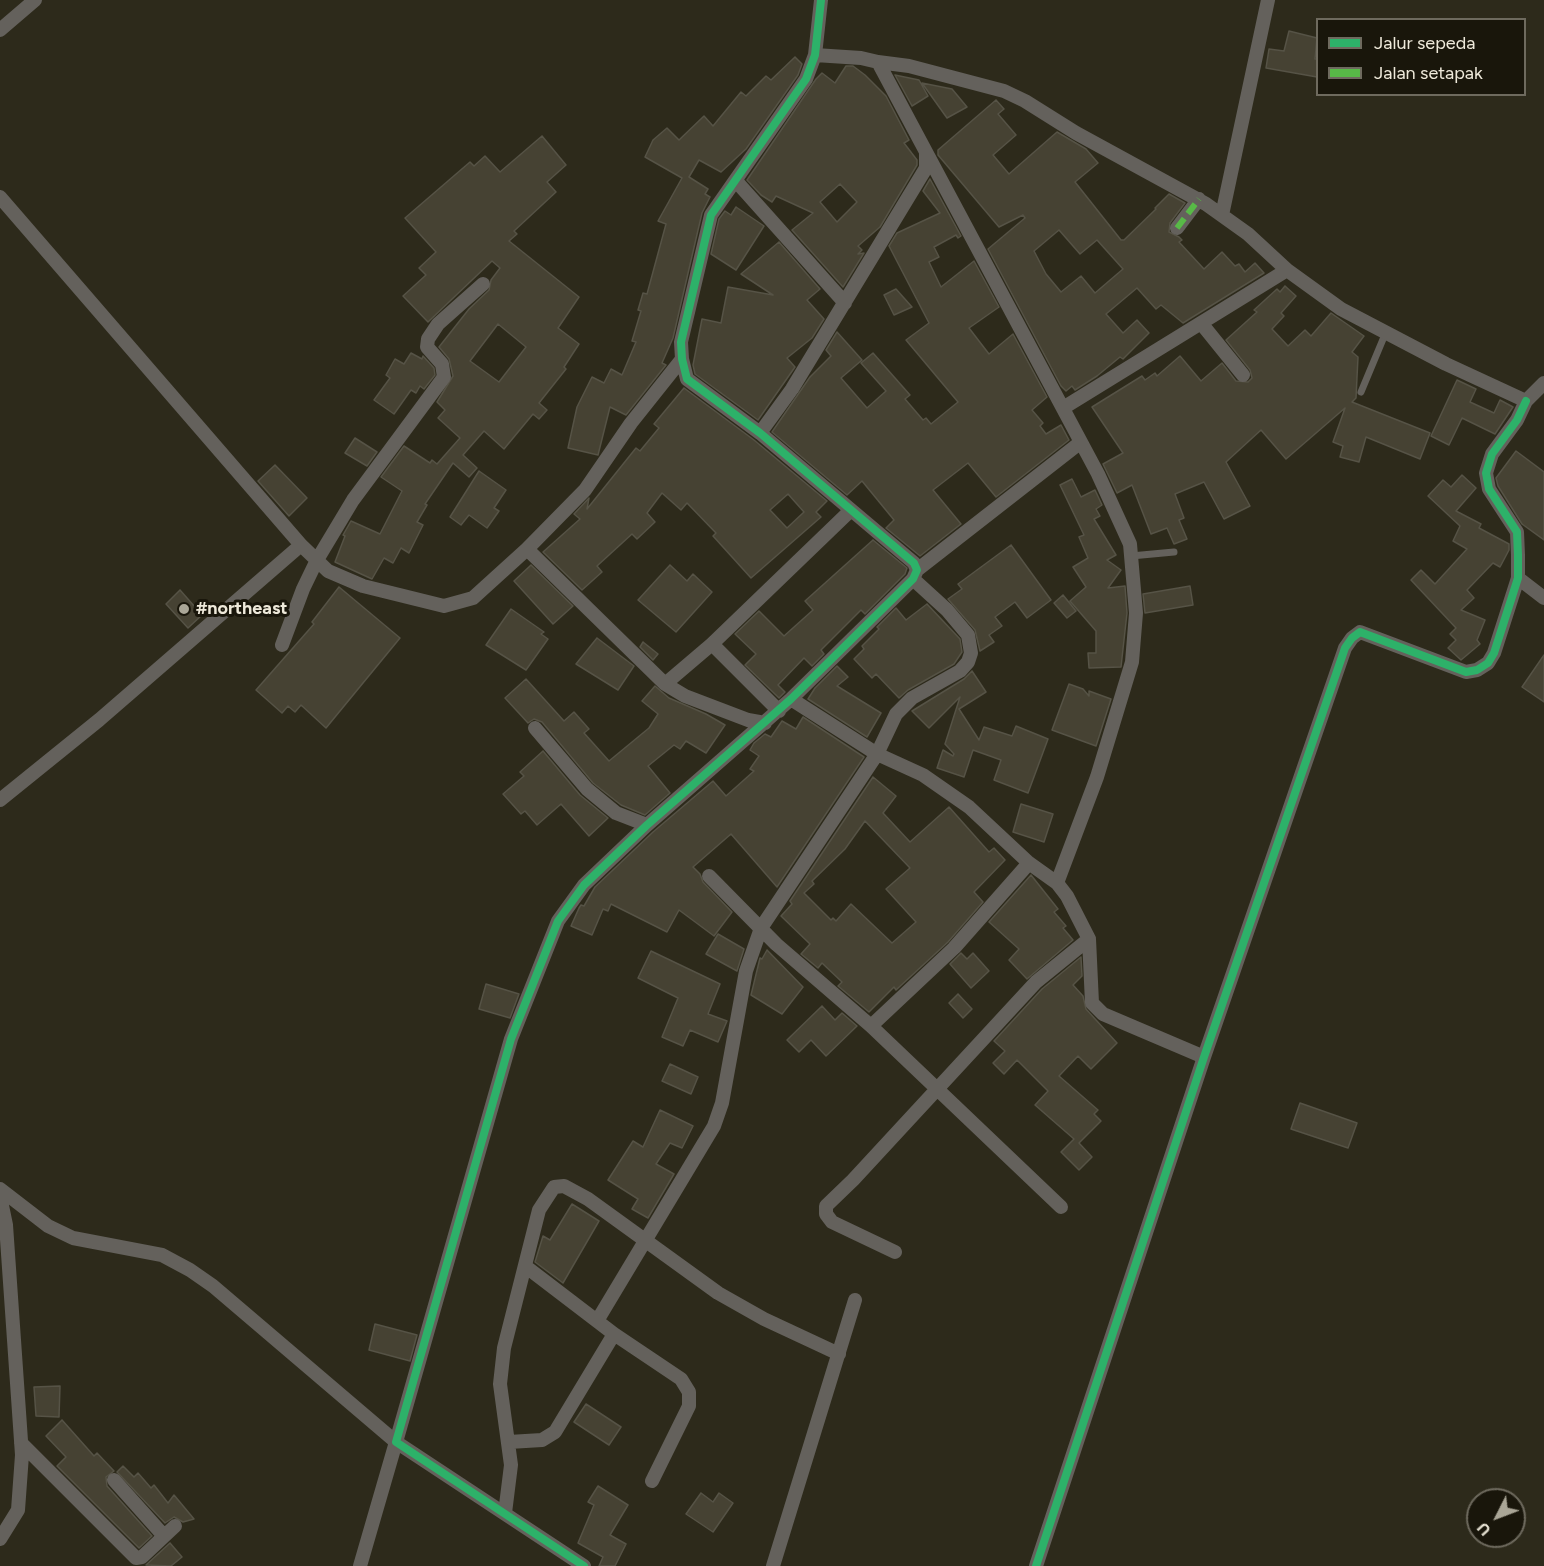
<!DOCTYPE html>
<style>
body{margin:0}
#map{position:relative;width:1544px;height:1566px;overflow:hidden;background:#2d2a1b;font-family:Figtree,sans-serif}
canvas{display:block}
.legend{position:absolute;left:1316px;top:18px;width:210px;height:78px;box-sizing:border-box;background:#19160b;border:2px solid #6e6a5e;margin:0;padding:8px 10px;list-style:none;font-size:18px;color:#eee9da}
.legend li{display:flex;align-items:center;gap:12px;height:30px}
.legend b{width:30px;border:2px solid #6e6a5e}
.north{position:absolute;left:1466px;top:1488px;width:60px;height:60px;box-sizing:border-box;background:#19160b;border:2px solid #6e6a5e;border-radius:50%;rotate:228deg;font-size:16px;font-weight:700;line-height:24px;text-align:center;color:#eee9da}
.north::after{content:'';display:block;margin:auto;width:21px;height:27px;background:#aaa697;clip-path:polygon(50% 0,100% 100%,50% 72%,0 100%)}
</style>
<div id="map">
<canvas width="1544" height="1566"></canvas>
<ul class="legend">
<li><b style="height:8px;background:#2db169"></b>Jalur sepeda</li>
<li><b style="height:8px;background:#58b947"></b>Jalan setapak</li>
</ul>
<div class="north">U</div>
</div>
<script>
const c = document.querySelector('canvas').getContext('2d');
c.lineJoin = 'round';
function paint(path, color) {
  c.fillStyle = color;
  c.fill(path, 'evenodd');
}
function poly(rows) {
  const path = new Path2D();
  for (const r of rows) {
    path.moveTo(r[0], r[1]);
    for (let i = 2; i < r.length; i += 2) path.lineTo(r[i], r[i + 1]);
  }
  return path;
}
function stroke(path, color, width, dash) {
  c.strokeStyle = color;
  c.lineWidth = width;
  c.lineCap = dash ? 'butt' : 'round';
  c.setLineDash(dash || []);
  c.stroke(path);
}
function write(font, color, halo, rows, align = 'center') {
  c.font = font + ' Figtree,sans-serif';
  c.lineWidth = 6;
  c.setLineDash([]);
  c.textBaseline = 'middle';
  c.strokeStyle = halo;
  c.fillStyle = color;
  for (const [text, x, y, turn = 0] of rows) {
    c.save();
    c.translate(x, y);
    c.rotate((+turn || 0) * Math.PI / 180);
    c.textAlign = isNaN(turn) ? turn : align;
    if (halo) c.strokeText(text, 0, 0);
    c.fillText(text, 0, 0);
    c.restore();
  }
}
const building = poly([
 [1289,31,1317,38,1315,59,1317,59,1317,77,1266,68,1269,49,1284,51,1289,31],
 [795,57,802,64,798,75,746,149,721,172,699,160,689,177,708,189,705,194,710,197,702,213,673,338,662,363,666,365,626,415,610,407,598,455,568,448,577,407,592,377,604,383,611,369,622,375,636,342,632,341,641,311,638,310,643,293,647,294,666,224,658,221,682,178,645,157,653,140,667,128,679,140,704,116,713,126,741,92,746,96,766,76,771,80,795,57],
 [846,66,853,66,865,75,886,96,909,140,904,143,917,160,917,165,880,227,858,246,862,250,858,254,864,253,843,287,792,230,813,213,776,196,772,202,761,195,747,180,816,79,822,73,835,83,846,66],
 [840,184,857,202,837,222,820,202,840,184],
 [895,75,919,80,928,96,912,106,895,75],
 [922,83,952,89,967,107,947,118,922,83],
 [996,100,1004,109,998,114,1016,135,993,155,1009,174,1057,132,1086,149,1098,163,1075,182,1121,240,1124,240,1156,209,1155,208,1169,194,1185,203,1170,223,1169,232,1179,237,1182,240,1179,242,1204,269,1222,252,1235,266,1239,264,1245,272,1255,263,1264,273,1183,323,1161,305,1156,309,1137,288,1106,314,1123,333,1137,320,1149,333,1123,359,1120,357,1097,376,1075,390,1072,386,1066,391,1061,386,988,249,1025,218,1023,215,999,227,938,155,938,150,996,100],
 [1059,230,1080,254,1097,240,1123,269,1095,293,1081,276,1061,292,1046,274,1034,251,1059,230],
 [542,136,566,165,547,182,556,192,514,231,517,234,509,241,579,297,558,328,579,344,564,367,566,369,539,403,547,410,539,419,533,414,504,449,484,431,463,455,477,468,469,477,453,463,425,504,427,505,417,522,423,525,409,553,401,548,393,563,384,558,372,579,335,562,345,536,343,535,351,521,380,534,402,491,381,477,404,446,430,463,432,460,437,464,460,438,438,418,445,410,437,402,453,376,449,359,439,347,469,309,489,290,491,280,500,268,492,261,428,322,403,296,426,275,419,268,436,252,405,218,470,162,474,166,485,156,500,172,542,136],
 [498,324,526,347,499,382,470,361,498,324],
 [930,179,961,236,958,238,956,235,934,247,939,257,929,262,941,287,974,261,999,307,969,328,989,354,1013,334,1047,397,1032,410,1043,423,1040,426,1046,434,1061,425,1069,440,996,497,968,463,933,490,961,524,920,556,886,528,894,520,862,481,847,495,772,432,810,377,831,356,826,350,837,332,862,360,841,378,867,408,886,391,861,363,873,353,910,395,905,399,923,420,926,418,931,424,958,402,906,340,929,323,889,246,897,233,940,213,923,191,930,179],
 [736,207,764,226,736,270,711,254,719,219,725,211,731,215,736,207],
 [779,242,820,289,807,300,824,319,812,338,787,358,795,367,758,420,695,374,693,365,702,319,721,323,728,287,773,295,741,274,779,242],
 [1285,286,1296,296,1281,313,1284,316,1272,329,1288,346,1305,330,1311,336,1331,313,1364,336,1352,352,1358,357,1356,398,1352,402,1430,433,1420,459,1366,437,1359,462,1340,457,1343,446,1333,442,1345,408,1286,459,1261,430,1226,462,1250,506,1224,519,1204,482,1175,494,1184,518,1179,520,1187,539,1174,544,1167,528,1151,534,1132,485,1117,493,1103,464,1123,453,1092,407,1142,376,1145,380,1155,373,1157,376,1180,356,1201,381,1222,363,1236,381,1248,382,1252,378,1250,370,1226,340,1257,312,1254,310,1277,289,1280,292,1285,286],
 [896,289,912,307,894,315,884,295,896,289],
 [411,353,422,359,423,356,434,368,435,375,424,389,420,386,416,393,411,390,394,414,374,400,390,378,386,375,395,359,404,364,411,353],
 [1457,380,1476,389,1470,402,1494,413,1500,400,1513,407,1495,434,1462,418,1449,445,1431,436,1457,380],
 [684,388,754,440,827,501,816,512,821,517,751,578,713,536,716,533,687,503,681,510,662,493,647,513,655,522,637,539,632,534,597,566,602,572,582,590,543,552,580,519,574,514,589,498,587,509,636,448,640,451,659,428,654,424,684,388],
 [788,494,804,512,787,528,770,510,788,494],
 [355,438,377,452,367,466,345,453,355,438],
 [1516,451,1544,472,1544,540,1522,524,1498,486,1496,478,1516,451],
 [275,465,307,498,289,516,258,481,275,465],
 [479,471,506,490,494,508,499,511,487,528,469,515,461,525,450,517,479,471],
 [1462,475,1476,488,1456,511,1481,524,1479,528,1509,544,1509,550,1500,567,1493,563,1467,590,1474,598,1461,610,1485,620,1477,640,1480,644,1461,660,1448,648,1456,640,1450,634,1456,628,1411,580,1421,570,1435,584,1467,549,1453,541,1460,526,1428,496,1443,480,1451,487,1462,475],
 [1072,479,1081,497,1095,490,1102,505,1096,509,1100,516,1094,519,1116,555,1107,560,1121,570,1108,588,1125,586,1127,613,1121,667,1089,668,1088,653,1096,653,1096,631,1070,601,1086,587,1073,567,1088,558,1079,537,1084,535,1060,485,1072,479],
 [873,540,907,568,905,574,865,614,861,610,821,650,824,654,812,666,804,658,778,685,785,692,779,698,745,665,756,654,735,634,759,611,784,636,813,610,805,601,873,540],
 [1011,545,1051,600,1027,618,1015,602,995,617,1002,626,989,635,994,642,980,651,975,630,948,599,962,589,958,584,1011,545],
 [531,565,573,606,553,624,514,581,531,565],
 [670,565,687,581,693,574,712,592,676,632,638,600,670,565],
 [1190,586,1193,605,1145,613,1143,594,1190,586],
 [339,587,400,638,326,728,301,705,295,712,288,706,282,713,256,690,314,624,312,622,339,587],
 [180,590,202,615,188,628,166,604,180,590],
 [1063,595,1076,611,1067,618,1054,603,1063,595],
 [927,604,960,639,962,652,954,664,908,690,899,698,876,674,872,678,854,659,864,649,862,646,879,629,877,627,896,608,906,620,927,604],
 [511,609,544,632,541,634,548,639,526,670,486,645,511,609],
 [597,638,634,666,618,690,576,664,597,638],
 [643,642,658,654,653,660,640,647,643,642],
 [1544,655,1544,702,1522,687,1544,655],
 [837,666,848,677,837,686,881,713,867,737,808,699,815,688,837,666],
 [972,671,986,692,959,709,979,740,984,727,1012,736,1016,726,1048,739,1028,793,994,780,1001,760,973,750,964,777,937,768,943,750,953,756,954,754,945,744,960,697,929,728,912,711,964,679,972,671],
 [526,679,564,721,574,712,589,729,584,733,609,761,649,728,658,714,642,701,655,686,669,698,706,714,725,725,706,753,686,741,680,749,674,745,648,766,670,793,645,815,621,805,593,783,542,722,534,719,528,723,505,698,526,679],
 [1069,684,1083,689,1089,696,1089,691,1111,699,1096,746,1052,730,1069,684],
 [803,717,864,757,777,887,731,834,693,867,700,874,703,882,732,912,714,936,679,910,667,932,611,904,608,911,603,909,592,935,571,926,579,908,581,905,584,906,595,887,653,832,713,781,726,796,754,771,750,769,759,756,750,750,754,743,765,734,771,737,782,721,796,729,803,717],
 [543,751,580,795,608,818,589,836,561,804,537,825,525,811,521,814,503,794,524,776,520,772,543,751],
 [873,777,896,796,883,813,910,842,949,807,989,852,994,848,1005,860,974,892,983,902,948,942,896,990,894,987,869,1012,838,986,842,982,822,963,818,968,801,954,810,944,781,916,792,904,790,901,873,777],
 [865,821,910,868,886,889,916,922,892,943,851,904,836,921,833,918,831,920,804,893,814,884,812,881,845,849,865,821],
 [1021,804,1053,814,1044,842,1013,832,1021,804],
 [1031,875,1058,909,1054,912,1066,926,1063,928,1073,940,1027,979,1009,960,1019,949,989,922,1031,875],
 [718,934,744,949,737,971,706,954,718,934],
 [767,950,803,987,782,1014,751,995,760,958,762,959,767,950],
 [651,951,720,984,708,1014,727,1021,718,1042,690,1030,683,1046,662,1037,678,998,638,978,651,951],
 [961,953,967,959,973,953,989,971,971,988,950,964,961,953],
 [1081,957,1082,976,1073,985,1083,996,1086,1009,1117,1043,1091,1069,1078,1056,1059,1076,1098,1110,1094,1114,1101,1121,1079,1143,1092,1157,1079,1170,1061,1152,1074,1139,1035,1105,1048,1091,1017,1060,1004,1074,993,1063,1005,1051,994,1041,1042,989,1081,957],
 [486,984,519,994,510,1018,479,1009,486,984],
 [958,994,972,1009,963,1018,949,1003,958,994],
 [822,1006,835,1020,842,1013,857,1026,826,1056,811,1040,799,1052,787,1040,822,1006],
 [670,1064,698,1077,691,1094,662,1081,670,1064],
 [1300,1103,1357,1123,1348,1148,1291,1129,1300,1103],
 [660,1110,693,1126,682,1148,670,1143,656,1164,674,1174,648,1218,632,1209,638,1199,608,1180,633,1141,643,1147,660,1110],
 [572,1204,599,1221,563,1283,535,1262,543,1236,550,1240,572,1204],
 [375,1324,417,1335,410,1361,369,1350,375,1324],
 [60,1386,59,1417,36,1416,34,1387,60,1386],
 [586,1404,621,1427,609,1445,574,1422,586,1404],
 [62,1420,94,1456,97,1453,114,1471,106,1477,107,1486,152,1536,139,1548,57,1466,66,1457,46,1436,62,1420],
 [123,1466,134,1477,138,1473,151,1488,154,1485,168,1503,174,1495,194,1519,183,1522,174,1517,165,1523,117,1472,123,1466],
 [598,1486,628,1505,610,1535,626,1544,615,1566,599,1566,603,1557,578,1543,594,1505,588,1502,598,1486],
 [701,1493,713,1502,719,1493,733,1503,713,1532,686,1514,701,1493],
 [170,1543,182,1557,171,1566,146,1565,170,1543]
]);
paint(building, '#464233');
stroke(building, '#565346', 1.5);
stroke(poly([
 [1361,392,1386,332],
 [1131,556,1174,552]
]), '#64615c', 7);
stroke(poly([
 [0,30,35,0],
 [815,55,861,58,878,62,1098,474,1130,544,1136,613,1132,662,1097,777,1057,883],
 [878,62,909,66,1004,91,1025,101,1076,133,1206,204,1248,234,1287,270,1341,309,1446,364,1526,401,1544,383],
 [736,181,845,303],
 [0,197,301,545,328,571,363,586,444,606,473,598,527,549,585,490,631,423,682,359],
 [1222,215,1268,0],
 [1177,228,1199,199],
 [1201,323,1243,375],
 [1063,408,1287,270],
 [760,433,792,389,926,168,926,153],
 [527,549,665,684,685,696,748,720,765,723],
 [917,570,1081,442],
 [1518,578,1544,598],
 [712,644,779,711],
 [282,645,303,589,317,560,353,500,444,377,442,364,427,347,428,339,438,324,483,284],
 [665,684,712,644,850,511],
 [791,699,877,754,923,775,969,807,1029,863,1057,883,1067,896,1089,939,1092,1003,1103,1014,1204,1057],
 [535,728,587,789,616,813,647,825],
 [0,800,99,720,301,545],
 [709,876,776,944,871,1026,1061,1207],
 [871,1026,954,948,1029,863],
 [0,1189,48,1226,73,1238,162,1255,190,1270,213,1286,396,1442,360,1566],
 [0,1196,6,1225,22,1455,18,1510,0,1539],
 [895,1252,832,1222,826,1214,826,1206,853,1180,1036,982,1089,939],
 [525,1266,614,1334,681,1379,689,1392,689,1406,652,1481],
 [597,1321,714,1126,722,1103,746,971,761,928,877,754,896,714,912,698,960,671,968,662,971,653,968,635,947,610,913,579],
 [509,1442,542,1440,555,1432,614,1334],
 [21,1443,136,1558,142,1557,175,1526],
 [114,1480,164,1536],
 [505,1513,511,1465,500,1384,504,1348,539,1210,554,1187,564,1186,588,1199,718,1293,764,1319,839,1354],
 [584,1566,396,1442,511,1039,558,921,584,885,647,825,791,699,913,579,917,570,914,563,760,433,687,379,682,359,681,342,711,215,806,79,815,55,821,0],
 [773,1566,855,1300],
 [1036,1566,1204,1057,1345,648,1352,638,1360,632,1466,672,1477,670,1488,663,1494,653,1518,578,1518,555,1517,532,1489,489,1486,473,1492,454,1517,420,1526,401]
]), '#64615c', 14);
stroke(poly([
 [1177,228,1199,199]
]), '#58b947', 6, [12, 6]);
stroke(poly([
 [584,1566,396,1442,511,1039,558,921,584,885,647,825,791,699,913,579,917,570,914,563,760,433,687,379,682,359,681,342,711,215,806,79,815,55,821,0],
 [1036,1566,1204,1057,1345,648,1352,638,1360,632,1466,672,1477,670,1488,663,1494,653,1518,578,1518,555,1517,532,1489,489,1486,473,1492,454,1517,420,1526,401]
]), '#2db169', 8);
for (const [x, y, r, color] of [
 [184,609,6,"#aaa697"]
]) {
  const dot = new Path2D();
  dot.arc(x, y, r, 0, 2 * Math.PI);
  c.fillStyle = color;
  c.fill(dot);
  stroke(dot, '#19160b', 2);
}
write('bold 18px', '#eee9da', '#19160b', [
 ["#northeast",196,609]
], 'left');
</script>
